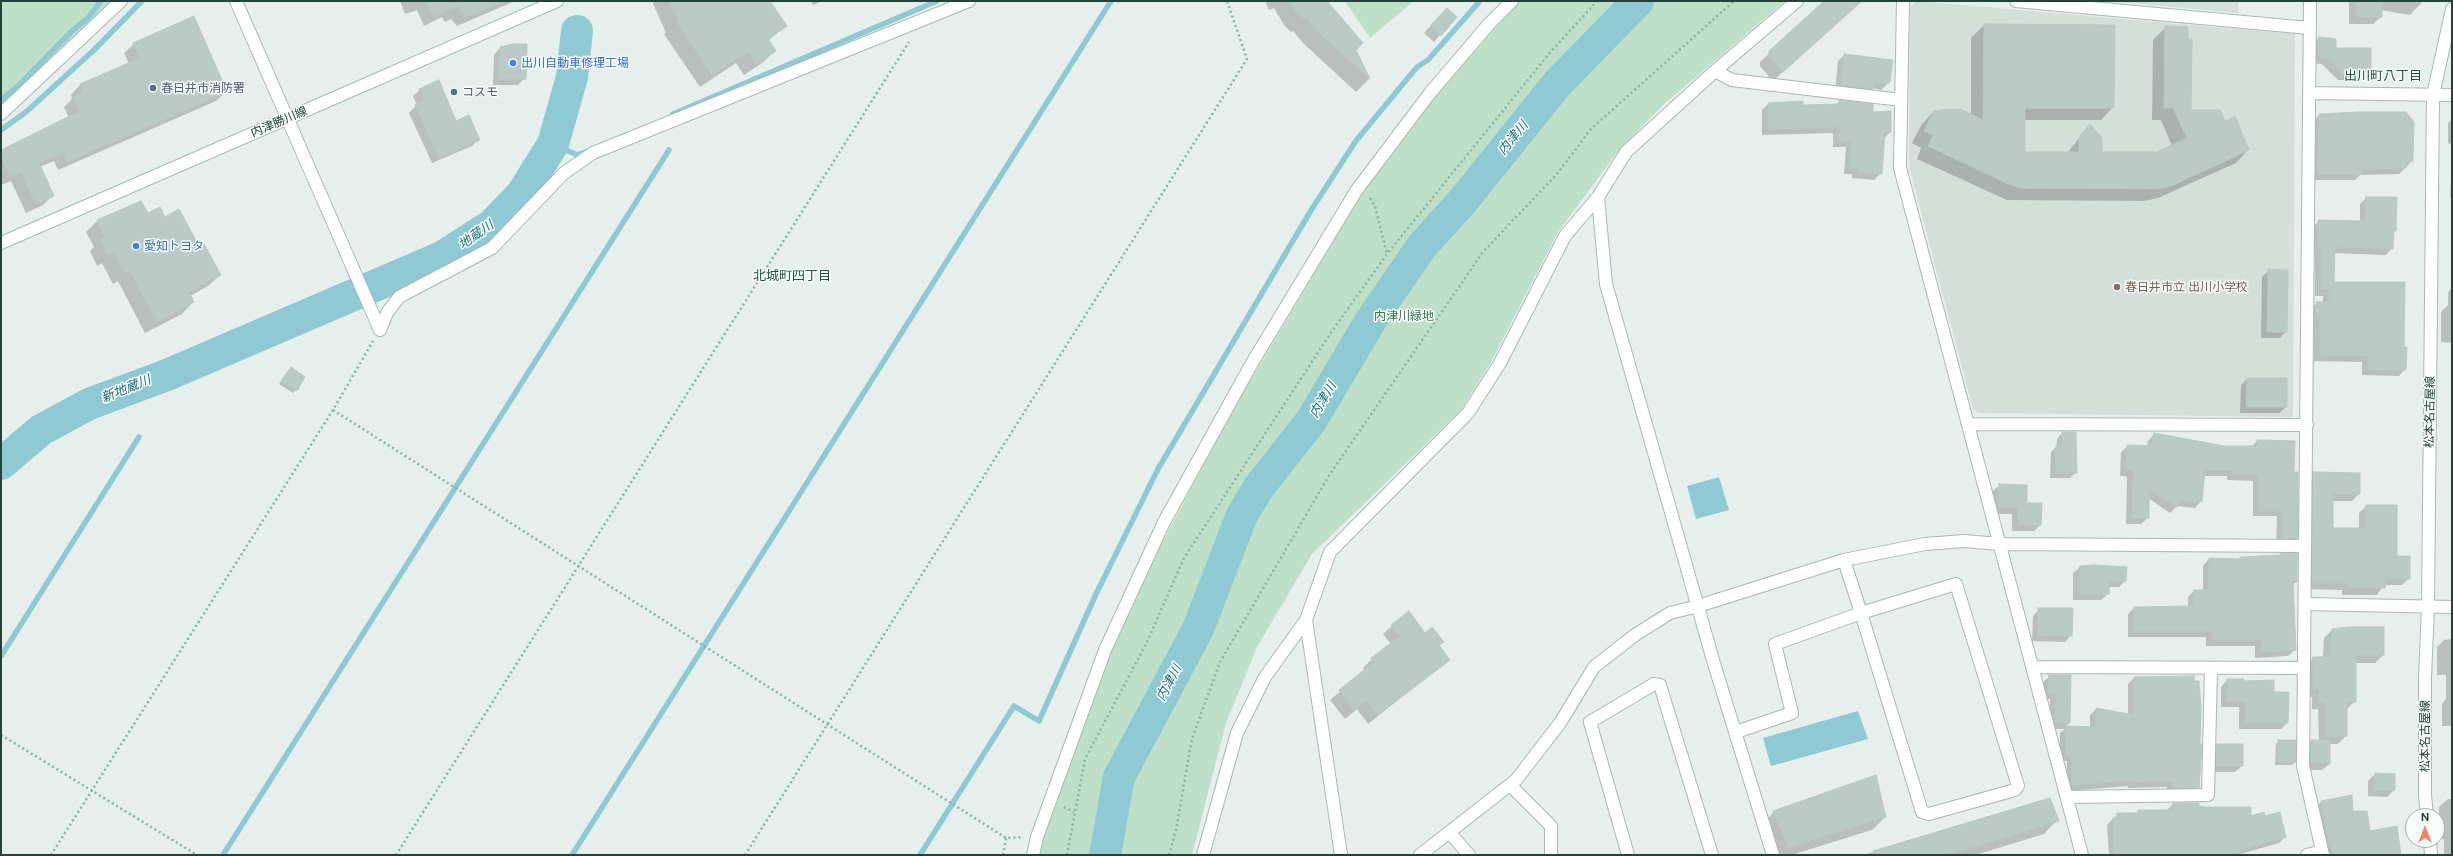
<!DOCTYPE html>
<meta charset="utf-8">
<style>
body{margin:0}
#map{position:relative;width:2453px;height:856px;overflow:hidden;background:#e6efeb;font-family:"Public Sans",sans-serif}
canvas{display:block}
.frame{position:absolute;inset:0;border:2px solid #24423a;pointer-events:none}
.north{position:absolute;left:2405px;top:808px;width:40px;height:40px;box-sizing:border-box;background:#f7fbf9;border:1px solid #a3b1ad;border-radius:50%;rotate:0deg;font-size:11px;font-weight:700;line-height:16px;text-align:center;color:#24423a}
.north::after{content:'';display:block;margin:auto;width:14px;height:18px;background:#f4845f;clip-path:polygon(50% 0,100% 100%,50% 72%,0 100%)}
</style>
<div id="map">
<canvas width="2453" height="856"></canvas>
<div class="frame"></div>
<div class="north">N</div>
</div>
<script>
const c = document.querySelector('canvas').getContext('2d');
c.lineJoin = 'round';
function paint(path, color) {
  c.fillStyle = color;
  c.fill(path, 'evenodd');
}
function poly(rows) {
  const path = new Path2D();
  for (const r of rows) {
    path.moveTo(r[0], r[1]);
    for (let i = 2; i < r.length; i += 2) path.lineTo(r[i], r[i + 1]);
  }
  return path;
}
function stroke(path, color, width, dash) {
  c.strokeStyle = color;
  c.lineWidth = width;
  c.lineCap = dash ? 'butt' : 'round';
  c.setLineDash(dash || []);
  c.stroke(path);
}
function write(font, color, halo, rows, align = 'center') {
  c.font = font + ' "Public Sans","Noto Sans JP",sans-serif';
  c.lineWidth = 3;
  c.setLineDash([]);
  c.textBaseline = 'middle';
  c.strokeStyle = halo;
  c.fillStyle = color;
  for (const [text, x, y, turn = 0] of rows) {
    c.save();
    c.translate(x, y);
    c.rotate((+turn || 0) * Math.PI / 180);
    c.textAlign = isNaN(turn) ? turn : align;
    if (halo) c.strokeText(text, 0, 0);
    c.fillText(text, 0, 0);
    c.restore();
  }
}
paint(poly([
 [1916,1,2295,34,2293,417,1979,413,1973,409,1909,166,1910,7],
 [2107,1,2238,1,2238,13]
]), '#d4dfda');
paint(poly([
 [1,1,113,1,1,106],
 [1345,1,1414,1,1370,38],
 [1520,1,1785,1,1663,105,1619,150,1558,232,1491,362,1461,410,1312,554,1257,647,1226,723,1192,855,1039,855,1045,824,1104,668,1149,568,1225,423,1361,195,1433,97]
]), '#bfe0c8');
paint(poly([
 [1719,477,1729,510,1696,519,1687,486],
 [1858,711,1868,739,1771,766,1763,738]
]), '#8ec9d4');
paint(poly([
 [400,1,515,1,457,26,451,19,445,22,442,17,424,26,417,10,405,14],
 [652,1,769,1,785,26,768,41,775,51,762,63,744,75,736,63,700,87,664,34,666,33],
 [811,1,823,1,813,5],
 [1265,1,1325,1,1369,79,1356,92,1304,44,1293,31,1291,32,1284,25,1274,8,1269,10],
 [1826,1,1848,1,1844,16,1773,81,1760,66,1760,62],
 [2349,1,2423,1,2410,15,2381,10,2381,17,2373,24,2349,24],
 [1440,16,1440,35,1434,42,1424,33],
 [1984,25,2114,26,2113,107,2101,120,2024,120,2024,153,2067,153,2090,125,2101,153,2158,153,2172,146,2161,120,2152,120,2153,40,2166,27,2190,111,2225,123,2248,150,2236,163,2158,198,2144,201,2007,200,1917,159,1921,148,1912,143,1922,124,1934,111,1971,115,1971,38],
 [2319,38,2335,40,2335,49,2370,74,2364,80,2338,80,2322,64,2313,63,2313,44],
 [134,44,226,92,216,101,58,170,54,161,39,167,53,195,43,205,26,213,11,181,1,185,1,151,69,118,64,107,72,99,71,95,80,85,129,64,124,53],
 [500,48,525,78,518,85,493,85,494,55],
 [1844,55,1887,84,1881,90,1873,88,1866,95,1835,91,1838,61],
 [420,90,456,122,479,139,472,146,432,163,409,113,417,105,413,96],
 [1840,101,1890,132,1884,139,1881,173,1874,180,1852,178,1852,174,1844,174,1846,147,1833,147,1833,133,1762,135,1762,110,1768,104,1802,106,1836,105],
 [2319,115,2412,161,2399,174,2360,175,2355,180,2312,180,2313,121],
 [2452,119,2452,145,2448,143,2448,123],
 [2452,160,2452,197,2450,197],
 [2366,198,2395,231,2392,234,2392,248,2386,255,2334,253,2333,283,2403,348,2405,369,2399,376,2362,375,2362,362,2314,361,2314,323,2310,323,2310,309,2317,303,2323,303,2323,296,2315,296,2315,253,2312,253,2312,228,2319,221,2360,222,2360,204],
 [147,215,165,218,198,247,220,275,208,286,190,296,193,302,182,314,145,333,118,281,113,284,102,263,97,266,90,251,94,247,86,232,97,221],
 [2269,270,2286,331,2280,338,2261,338,2262,277],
 [2452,288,2452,343,2441,342,2441,312,2448,305,2448,292],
 [291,368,296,390,293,393,279,384],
 [2247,379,2286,407,2279,413,2240,413,2241,385],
 [2062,433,2076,472,2070,478,2050,478,2051,452,2057,446,2057,439],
 [2154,434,2224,447,2251,447,2257,441,2293,473,2297,473,2297,538,2290,544,2276,544,2277,516,2253,516,2253,481,2227,480,2227,476,2204,476,2201,501,2195,508,2177,506,2170,513,2148,498,2148,518,2141,524,2126,524,2127,479,2126,476,2120,476,2121,453,2127,446,2147,447,2148,441],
 [2314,473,2359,494,2352,501,2332,501,2332,529,2359,529,2359,513,2366,506,2409,578,2402,585,2384,585,2377,595,2342,595,2342,590,2305,589,2306,481],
 [2000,485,2040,525,2034,531,2012,531,2012,514,1993,514,1993,491],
 [2282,554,2296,582,2292,585,2295,649,2288,656,2255,658,2255,646,2206,646,2206,637,2128,637,2128,614,2134,608,2188,607,2188,597,2194,591,2203,591,2203,566,2209,559,2238,560,2241,558,2279,556],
 [2080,567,2126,568,2125,581,2119,587,2108,587,2108,594,2101,600,2073,600,2073,573],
 [2039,609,2071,635,2065,642,2032,641,2033,616],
 [1392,626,1425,634,1442,642,1438,646,1449,659,1368,724,1357,709,1345,719,1330,700,1365,671,1363,668,1372,659,1391,644,1383,634],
 [2332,630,2383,655,2375,663,2355,663,2355,701,2347,709,2346,736,2338,744,2329,744,2329,764,2322,770,2306,770,2305,747,2311,741,2319,741,2318,709,2312,709,2312,697,2306,697,2305,666,2313,658,2323,658,2324,638],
 [2452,639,2452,726,2442,726,2442,704,2446,699,2446,675,2437,675,2437,647,2444,640],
 [2050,676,2070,722,2065,727,2090,728,2090,715,2096,709,2128,715,2128,684,2134,678,2199,745,2198,787,2191,794,2167,794,2167,787,2128,788,2128,786,2066,791,2067,761,2060,761,2060,733,2065,729,2049,729,2050,699,2042,699,2043,682],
 [2227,680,2243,682,2273,693,2287,723,2281,729,2239,729,2239,707,2221,707,2221,687],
 [2279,741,2295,741,2295,762,2292,765,2275,765,2276,744],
 [2217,745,2242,766,2235,772,2210,772,2211,751],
 [2452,768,2452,855,2444,855,2444,839,2440,839,2439,807,2448,799,2452,799],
 [2375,774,2394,790,2387,797,2368,796,2368,781],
 [2049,800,2057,820,2044,834,1975,855,1863,855],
 [2321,802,2352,812,2369,832,2400,855,2325,855,2315,808],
 [2173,804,2250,817,2264,818,2285,837,2279,843,2237,855,2109,855,2107,825,2118,814,2167,810],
 [1774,812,1885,817,1872,830,1791,855,1773,855,1761,825]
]), '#0003');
stroke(poly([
 [1,100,17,87,72,31,88,18,101,1],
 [673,114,937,1],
 [1,130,26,112,95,49,142,1],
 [553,144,577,155,588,151],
 [1,656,139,437],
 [223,855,669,150],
 [572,855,1111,1],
 [920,855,1014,706,1039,721,1096,594,1158,469,1310,212,1355,142,1417,67,1428,60,1480,1]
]), '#8ec9d4', 5.5);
stroke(poly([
 [1,464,41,430,89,404,167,375,442,257,492,225,522,194,553,144,572,77,577,31],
 [1105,855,1119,777,1198,629,1242,515,1259,487,1311,421,1371,320,1422,246,1462,202,1557,84,1638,1]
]), '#8ec9d4', 32);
const building = poly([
 [426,1,504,1,466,17,457,6,433,17,426,1],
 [669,1,770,1,787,26,768,39,776,51,756,64,749,51,712,75,676,21,678,20,669,1],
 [1290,1,1327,1,1363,43,1356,50,1370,79,1317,31,1307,18,1304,19,1296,12,1290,1],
 [1824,1,1862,1,1783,72,1769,57,1769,51,1824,1],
 [2356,1,2382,1,2382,17,2356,17,2356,1],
 [1447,8,1457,17,1441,36,1430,26,1447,8],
 [194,16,227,92,67,162,63,152,39,163,54,196,36,204,21,172,10,177,1,158,1,150,80,111,73,97,83,92,80,84,140,58,133,43,194,16],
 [1984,24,2115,25,2114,108,2025,108,2025,152,2079,152,2079,137,2090,124,2102,138,2102,152,2157,152,2187,138,2173,108,2164,108,2165,26,2188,27,2188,39,2192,39,2191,110,2220,110,2225,121,2235,116,2249,150,2171,186,2157,189,2020,188,2006,183,1928,146,1933,135,1924,131,1934,110,1939,112,1940,110,1960,109,1983,120,1984,24],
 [2319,37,2336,39,2336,48,2371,48,2371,75,2344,75,2328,58,2319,57,2319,37],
 [513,44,527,44,526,79,499,79,500,47,513,44],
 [1844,54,1893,60,1890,82,1888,84,1873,82,1873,89,1841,85,1844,54],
 [439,80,456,121,469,115,480,140,439,157,415,105,424,99,419,89,439,80],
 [1839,100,1873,104,1873,112,1891,111,1891,132,1885,133,1882,174,1858,172,1858,168,1850,167,1852,141,1839,141,1839,127,1768,129,1768,103,1803,101,1803,105,1839,104,1839,100],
 [2359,112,2406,112,2414,122,2413,161,2406,161,2406,168,2362,169,2362,174,2318,174,2319,114,2359,112],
 [2366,197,2397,197,2396,231,2394,231,2393,249,2335,247,2334,282,2405,282,2404,347,2407,347,2406,370,2368,369,2368,356,2320,355,2320,317,2316,317,2316,302,2329,302,2329,290,2321,289,2321,247,2318,247,2318,220,2365,221,2366,197],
 [141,201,148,213,160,207,165,217,179,209,199,246,204,244,221,275,189,292,194,302,157,322,130,270,125,273,114,252,108,255,101,239,105,237,97,220,141,201],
 [2268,269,2288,270,2287,332,2267,332,2268,269],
 [291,367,305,377,297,391,281,381,291,367],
 [2247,378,2287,378,2287,407,2246,407,2247,378],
 [2062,432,2076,432,2077,473,2056,473,2056,445,2062,445,2062,432],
 [2154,433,2224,446,2257,446,2257,440,2295,441,2294,472,2298,472,2298,538,2282,538,2283,511,2259,510,2259,475,2233,474,2233,470,2205,470,2202,502,2180,500,2177,507,2149,489,2149,518,2132,518,2133,472,2132,470,2126,470,2127,445,2151,446,2154,433],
 [2313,472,2360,473,2360,494,2333,494,2333,528,2366,528,2366,505,2397,505,2397,556,2410,556,2410,579,2386,579,2385,588,2348,588,2348,583,2312,582,2313,472],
 [1999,484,2027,485,2027,503,2042,503,2041,525,2018,525,2018,508,1999,508,1999,484],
 [2281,553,2297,553,2297,582,2293,582,2296,650,2261,652,2261,640,2212,640,2212,631,2134,631,2134,607,2193,606,2194,590,2208,590,2209,558,2240,559,2240,557,2281,555,2281,553],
 [2094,565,2127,567,2126,581,2109,581,2109,594,2080,594,2080,566,2094,565],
 [2038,608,2073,608,2072,636,2038,635,2038,608],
 [1409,611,1425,633,1432,627,1444,642,1439,645,1450,660,1378,715,1366,701,1354,710,1339,690,1374,662,1371,658,1400,636,1391,625,1409,611],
 [2348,627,2384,627,2384,655,2356,655,2356,702,2347,702,2347,736,2326,737,2326,702,2319,702,2319,689,2313,689,2313,657,2330,657,2332,629,2348,627],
 [2049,675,2071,675,2070,723,2055,722,2056,693,2048,693,2049,675],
 [2194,676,2194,681,2199,681,2201,708,2200,744,2202,744,2199,788,2173,788,2173,781,2134,782,2134,780,2072,785,2072,755,2066,755,2066,726,2095,727,2096,708,2134,715,2134,677,2194,676],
 [2227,679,2244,679,2244,681,2274,680,2274,692,2289,692,2288,723,2245,723,2245,701,2227,701,2227,679],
 [2278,740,2296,740,2296,762,2278,762,2278,740],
 [2311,740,2330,740,2330,764,2311,762,2311,740],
 [2217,744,2243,744,2243,766,2216,766,2217,744],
 [2375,773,2395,774,2395,790,2374,790,2375,773],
 [1876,775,1886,817,1788,847,1773,811,1876,775],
 [2352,795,2353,811,2367,811,2370,831,2397,826,2401,855,2334,855,2326,828,2321,801,2352,795],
 [2050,798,2059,821,1947,855,1874,855,1873,851,2050,798],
 [2173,803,2199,803,2199,806,2205,807,2251,807,2251,816,2264,812,2265,816,2280,812,2286,837,2240,850,2241,852,2233,855,2114,855,2113,818,2117,818,2117,813,2138,813,2138,810,2173,810,2173,803]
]);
paint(building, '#bbcac4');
stroke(building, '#b8c9c2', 1);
const minor = poly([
 [236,1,380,330],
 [1903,1,1900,168,2082,855],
 [2016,1,2309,28],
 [2310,1,2303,766,2323,855],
 [1715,71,1732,80,1901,100],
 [2309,93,2452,95],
 [1,114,121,1],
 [1598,197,1606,284,1715,667,1773,855],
 [380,330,387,313,399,297,492,248,564,173,593,153,969,1],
 [1969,424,2307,425],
 [2032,667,2304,668],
 [1736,732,1792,713,1775,644,1861,613,1922,812,1929,814,2015,790,2018,786,1956,584,1861,613,1844,560],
 [1510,785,1551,826,1551,855],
 [2067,797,2208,795,2211,669],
 [1449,832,1469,855],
 [1033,855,1037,837,1105,650,1164,522,1252,363,1356,191,1430,93,1489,24,1512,1],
 [1203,855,1237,733,1265,677,1306,620,1330,552,1468,413,1500,363,1565,236,1598,197,1626,152,1715,71,1797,1],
 [1420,855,1516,780,1560,723,1594,667,1635,635,1670,613,1698,606,1844,560,1925,544,1964,541,2000,544,2305,546],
 [1628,855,1590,722,1654,684,1660,685,1712,855],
 [2307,855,2322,851]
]);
const tertiary = poly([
 [2305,604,2452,607],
 [1306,620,1341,855]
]);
const secondary = poly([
 [1,243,557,1],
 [2427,816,2425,795,2425,678,2428,607,2433,95,2452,9],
 [2430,840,2431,855]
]);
stroke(minor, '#a8b8b2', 14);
stroke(tertiary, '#a8b8b2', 14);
stroke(secondary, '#a4bbb3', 14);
stroke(poly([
 [1370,198,1375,206,1387,254],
 [333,410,1006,838,1023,837],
 [1,735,197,855],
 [1064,807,1074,812],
 [51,855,333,410,373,341],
 [396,855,909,42],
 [745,855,1247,59,1227,1],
 [1003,855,1006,838],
 [1067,855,1085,759,1147,642,1184,558,1330,334,1387,254,1548,55,1597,1],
 [1169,855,1176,830,1192,739,1220,662,1330,474,1483,252,1557,174,1591,129,1734,1]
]), '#86b3a5', 2.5, [2, 3]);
stroke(minor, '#fff', 12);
stroke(tertiary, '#fff', 12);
stroke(secondary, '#fff', 12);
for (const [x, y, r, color] of [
 [513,63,4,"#3f7fe0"],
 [153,88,4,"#5c6f8a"],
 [454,92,4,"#5c6f8a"],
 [136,246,4,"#3f7fe0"],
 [2117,287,4,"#8d6e63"]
]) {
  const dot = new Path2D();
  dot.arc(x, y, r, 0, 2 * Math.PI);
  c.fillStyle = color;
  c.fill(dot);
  stroke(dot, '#f7fbf9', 1.5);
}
write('12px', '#366cbe', '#f7fbf9', [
 ["出川自動車修理工場",521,63],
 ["愛知トヨタ",144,246]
], 'left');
write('12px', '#4e5e75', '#f7fbf9', [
 ["春日井市消防署",161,88],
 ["コスモ",462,92]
], 'left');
write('12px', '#24423a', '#f7fbf9', [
 ["内津勝川線",279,122,-23],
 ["松本名古屋線",2430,412,-89],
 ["松本名古屋線",2425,736,-90]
]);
write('12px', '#785e54', '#f7fbf9', [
 ["春日井市立 出川小学校",2125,287]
], 'left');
write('12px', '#2d7a4b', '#f7fbf9', [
 ["内津川緑地",1404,316]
]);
write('13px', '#1f5548', '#f7fbf9', [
 ["出川町八丁目",2383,76],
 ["北城町四丁目",792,276]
]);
write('italic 13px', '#1c6f80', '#f7fbf9', [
 ["内津川",1513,138,-51],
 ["地蔵川",476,235,-35],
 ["新地蔵川",126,389,-22],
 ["内津川",1323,400,-59],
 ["内津川",1169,683,-62]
]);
</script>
